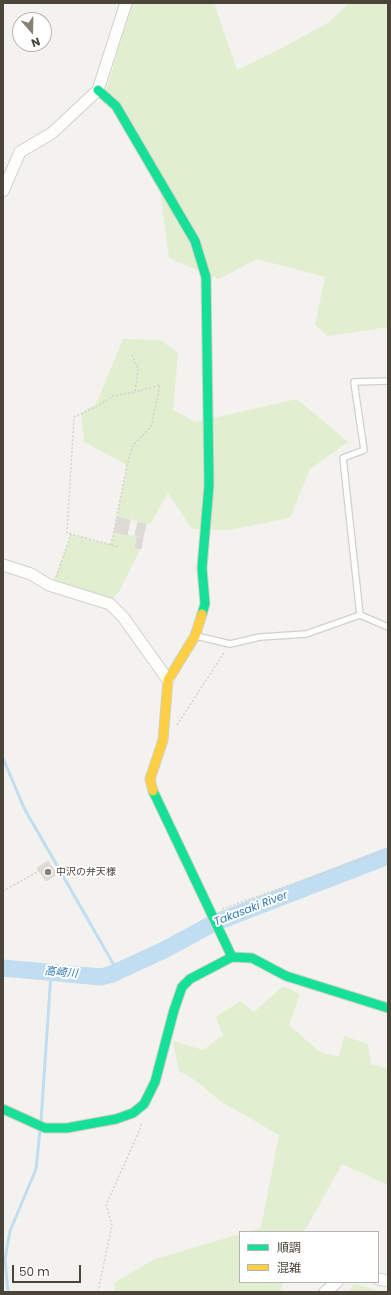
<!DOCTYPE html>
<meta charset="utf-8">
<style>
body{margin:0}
#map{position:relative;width:391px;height:1295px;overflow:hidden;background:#f4f2ee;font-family:Poppins,"Noto Sans JP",sans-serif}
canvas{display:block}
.frame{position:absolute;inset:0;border:4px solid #4b4439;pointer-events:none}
.legend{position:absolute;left:239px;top:1231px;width:140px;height:52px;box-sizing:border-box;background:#fff;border:1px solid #b7b4b0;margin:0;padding:5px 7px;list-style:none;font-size:12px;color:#4b4439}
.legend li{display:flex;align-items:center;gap:8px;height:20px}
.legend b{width:20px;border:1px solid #b7b4b0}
.north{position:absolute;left:12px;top:12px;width:40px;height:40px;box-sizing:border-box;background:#fff;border:1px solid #b7b4b0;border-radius:50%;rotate:160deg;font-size:11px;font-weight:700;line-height:16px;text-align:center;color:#4b4439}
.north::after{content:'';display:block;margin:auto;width:14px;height:18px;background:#868178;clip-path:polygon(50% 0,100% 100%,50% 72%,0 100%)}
.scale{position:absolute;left:12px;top:1265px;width:69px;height:18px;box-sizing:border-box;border:2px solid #4b4439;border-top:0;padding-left:5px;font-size:12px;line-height:14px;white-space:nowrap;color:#4b4439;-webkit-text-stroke:3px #fff;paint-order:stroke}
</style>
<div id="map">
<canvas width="391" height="1295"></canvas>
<div class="frame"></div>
<ul class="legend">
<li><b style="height:5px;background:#16e098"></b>順調</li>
<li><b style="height:5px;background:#ffcf43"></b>混雑</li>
</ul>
<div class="north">N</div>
<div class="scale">50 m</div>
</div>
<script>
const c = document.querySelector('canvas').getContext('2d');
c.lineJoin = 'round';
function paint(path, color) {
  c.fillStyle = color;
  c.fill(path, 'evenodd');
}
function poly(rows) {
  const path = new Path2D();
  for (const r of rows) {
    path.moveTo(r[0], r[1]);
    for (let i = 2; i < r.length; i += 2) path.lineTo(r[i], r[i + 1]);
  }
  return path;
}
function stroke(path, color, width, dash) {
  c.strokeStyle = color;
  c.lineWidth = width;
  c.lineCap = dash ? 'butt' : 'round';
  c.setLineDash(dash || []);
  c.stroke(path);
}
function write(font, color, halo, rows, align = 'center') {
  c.font = font + ' Poppins,"Noto Sans JP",sans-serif';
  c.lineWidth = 4;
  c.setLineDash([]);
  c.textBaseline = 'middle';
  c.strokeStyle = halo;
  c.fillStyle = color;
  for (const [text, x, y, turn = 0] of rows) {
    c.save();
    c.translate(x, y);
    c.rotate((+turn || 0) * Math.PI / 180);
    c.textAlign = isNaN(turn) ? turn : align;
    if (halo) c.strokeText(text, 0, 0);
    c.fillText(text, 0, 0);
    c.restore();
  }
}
paint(poly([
 [132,3,214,3,237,70,275,52,329,22,349,3,388,3,388,327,328,336,315,325,325,277,257,259,219,279,169,258,157,167,106,91],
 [123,339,160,340,178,353,173,410,196,422,297,399,348,442,310,469,290,518,230,530,192,529,168,493,150,524,117,516,127,465,84,442,81,413,96,404],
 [114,533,137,536,134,549,140,550,120,590,110,603,52,586,71,534,111,545],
 [283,986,300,994,289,1025,320,1052,339,1057,344,1036,368,1044,371,1064,388,1069,388,1185,342,1164,304,1232,247,1232,261,1228,279,1135,220,1101,195,1080,179,1071,173,1041,203,1050,223,1035,216,1017,240,1001,254,1012],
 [240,1234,240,1282,283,1282,280,1292,114,1292,115,1282,155,1259],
 [354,1284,383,1292,348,1292]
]), '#e1eecf');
stroke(poly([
 [3,758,24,808,118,972],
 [41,1121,51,973],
 [8,1292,5,1259,10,1231,36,1169,40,1130]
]), '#c0ddf1', 3);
stroke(poly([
 [3,968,101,977,112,974,164,950,214,923,388,856]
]), '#c0ddf1', 17);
const building = poly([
 [118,517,130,520,127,535,114,532,118,517],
 [138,522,146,524,143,537,135,535,138,522],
 [137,537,143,538,141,549,135,548,137,537],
 [48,861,57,874,46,881,37,868,48,861]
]);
paint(building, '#dedbd6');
stroke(building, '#dcd9d4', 1);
const lane = poly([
 [360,615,343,458,364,450,354,382,388,381],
 [196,636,230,644,260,637,306,634,360,615,388,627]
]);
const street = poly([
 [3,191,20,152,52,133,98,90,126,3],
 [3,565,31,574,49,585,110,604,123,617,168,680],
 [378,1279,388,1281],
 [325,1292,337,1282]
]);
const fast = poly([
 [98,90,116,106,195,241,206,277,209,485,202,568,205,604,202,614],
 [153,791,232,957],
 [3,1109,45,1128,67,1128,116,1119,133,1113,144,1104,155,1082,174,1010,182,987,190,979,232,957,252,958,286,976,388,1008]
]);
const slow = poly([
 [153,791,150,779,163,740,168,680,195,636,202,614]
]);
stroke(lane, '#d2d0cb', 8);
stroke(street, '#d2d0cb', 13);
stroke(fast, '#d3cfc5', 11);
stroke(slow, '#d3cfc5', 11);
stroke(poly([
 [71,534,67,533,68,515,74,417,100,405,113,396,135,392,138,369,132,355],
 [111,545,127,465,133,445,151,427,160,385,135,392],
 [56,577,71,534,119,547],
 [177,725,225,651],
 [3,891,39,871],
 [222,909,388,850],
 [98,1292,112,1225,106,1205,141,1127,141,1122]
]), '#d3d2cc', 1.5, [2, 2]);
stroke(lane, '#fdfdfc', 5.5);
stroke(street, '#fdfdfc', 11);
stroke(fast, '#16e098', 9);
stroke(slow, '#ffcf43', 9);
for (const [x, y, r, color] of [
 [48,872,4,"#868178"]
]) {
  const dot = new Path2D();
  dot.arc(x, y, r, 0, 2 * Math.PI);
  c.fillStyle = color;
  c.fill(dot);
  stroke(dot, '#fff', 1.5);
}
write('10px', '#4b4439', '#fff', [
 ["中沢の弁天様",56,872]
], 'left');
write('italic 11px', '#2e7ab2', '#fff', [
 ["Takasaki River",251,909,-21],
 ["高崎川",61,973,5]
]);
</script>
